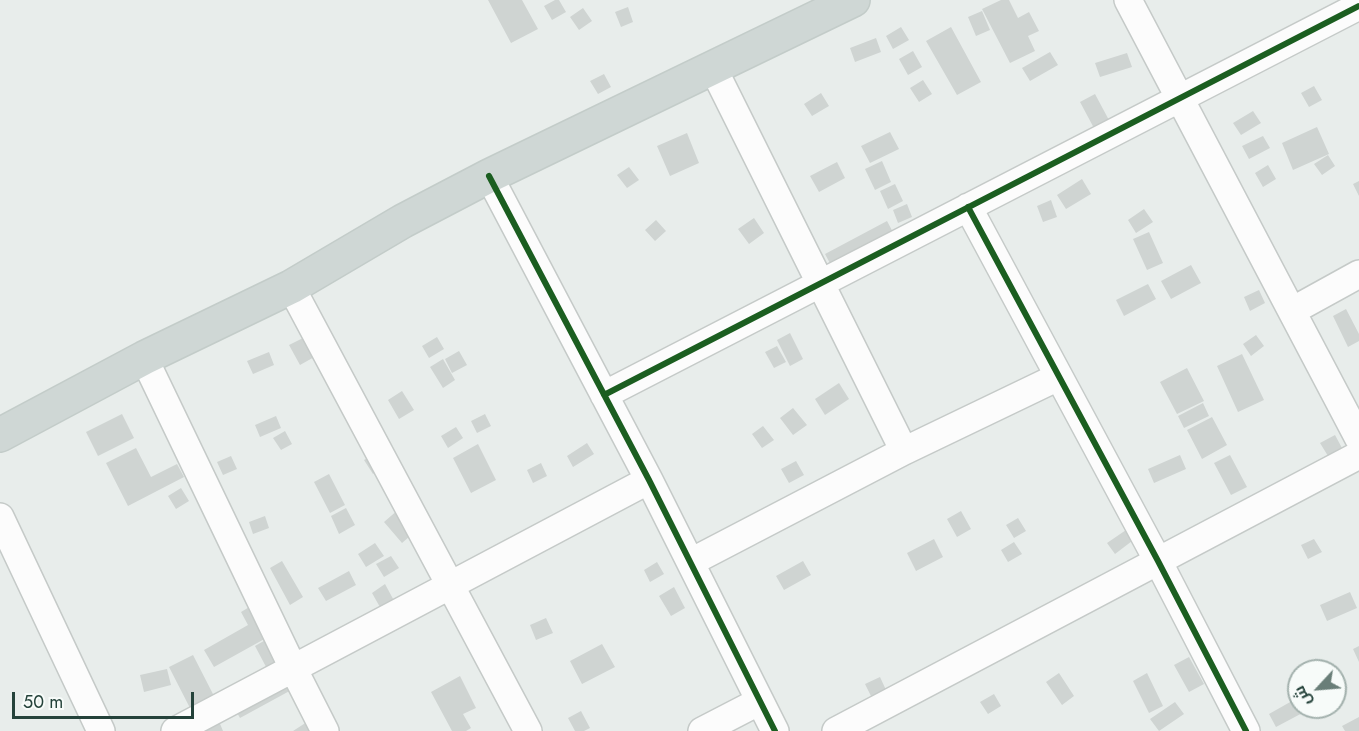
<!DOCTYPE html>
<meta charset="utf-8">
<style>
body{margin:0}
#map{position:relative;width:1359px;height:731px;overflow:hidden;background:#e8edeb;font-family:Jost,Cairo,sans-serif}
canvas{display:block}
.north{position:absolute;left:1287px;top:659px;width:60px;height:60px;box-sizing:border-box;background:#f7fbf9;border:2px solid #a3b1ad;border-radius:50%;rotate:244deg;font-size:16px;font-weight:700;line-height:24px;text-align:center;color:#24423a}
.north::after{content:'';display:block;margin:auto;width:21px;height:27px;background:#697e78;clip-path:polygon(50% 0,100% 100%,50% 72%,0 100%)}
.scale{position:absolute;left:12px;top:692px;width:182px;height:27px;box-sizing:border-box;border:3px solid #24423a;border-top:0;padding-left:8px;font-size:18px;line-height:21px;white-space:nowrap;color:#24423a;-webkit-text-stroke:4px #f7fbf9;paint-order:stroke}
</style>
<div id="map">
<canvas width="1359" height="731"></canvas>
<div class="north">ش</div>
<div class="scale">50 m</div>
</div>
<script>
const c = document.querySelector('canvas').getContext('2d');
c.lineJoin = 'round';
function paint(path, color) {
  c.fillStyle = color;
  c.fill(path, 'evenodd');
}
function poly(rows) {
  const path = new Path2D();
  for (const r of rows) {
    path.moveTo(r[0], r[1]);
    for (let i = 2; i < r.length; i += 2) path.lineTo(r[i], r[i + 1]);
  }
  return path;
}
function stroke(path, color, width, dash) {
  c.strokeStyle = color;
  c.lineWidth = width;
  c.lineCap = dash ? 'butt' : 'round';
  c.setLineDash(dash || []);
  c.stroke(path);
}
paint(poly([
 [488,0,522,0,538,29,511,43],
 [555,0,559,0,566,12,552,20,544,6],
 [1001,0,1009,0,1018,18,1029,12,1039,31,1028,36,1035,51,1010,63,982,9],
 [628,7,633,22,621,27,615,12],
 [583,8,592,21,579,30,570,17],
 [982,11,990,30,976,36,968,17],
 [901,27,909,40,893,49,886,36],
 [951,27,981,82,957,95,926,41],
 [876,38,881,52,855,62,850,48],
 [913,51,922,67,908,75,899,59],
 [1050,52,1058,65,1030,81,1022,68],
 [1127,53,1132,67,1100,77,1095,63],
 [604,74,611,87,598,94,590,81],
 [923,80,932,94,919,102,910,88],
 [1314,86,1322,100,1309,107,1301,93],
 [821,93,829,106,812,116,804,104],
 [1095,94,1110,122,1095,130,1080,102],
 [1253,111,1261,123,1241,135,1233,123],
 [1317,127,1329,154,1293,170,1282,143],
 [890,132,899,149,870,163,861,146],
 [687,133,699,163,670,176,657,146],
 [1263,136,1270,148,1249,159,1242,146],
 [1328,155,1335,166,1322,175,1314,164],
 [882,161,891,182,875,190,865,169],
 [837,162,845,178,819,192,810,176],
 [1268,165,1276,179,1263,187,1255,173],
 [629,167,639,180,627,188,617,175],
 [1082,179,1091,194,1066,209,1057,195],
 [1359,181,1359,196,1353,184],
 [895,184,903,201,888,209,880,191],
 [1051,200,1057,217,1043,222,1037,206],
 [907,204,912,217,898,223,893,210],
 [1144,209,1153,222,1136,233,1128,220],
 [754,218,764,233,749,244,738,229],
 [656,220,666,231,655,241,645,230],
 [887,221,895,236,833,269,825,254],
 [1149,232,1163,263,1147,270,1133,239],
 [1191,265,1201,283,1171,299,1161,281],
 [1148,284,1156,299,1124,316,1116,300],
 [1259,290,1265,303,1250,311,1244,297],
 [1346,309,1359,334,1359,341,1348,347,1333,316],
 [315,332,325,351,300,365,289,345],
 [790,333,803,359,790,366,777,340],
 [1256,335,1264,346,1251,356,1243,344],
 [437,337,444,349,429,358,422,346],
 [777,346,786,362,774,368,765,352],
 [459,351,467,365,452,373,445,359],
 [269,352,274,365,253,374,247,361],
 [1242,354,1264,400,1238,412,1217,366],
 [443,359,455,380,443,388,430,367],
 [1187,368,1204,401,1177,414,1160,382],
 [839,383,849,399,825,415,815,399],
 [402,391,414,410,399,419,388,400],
 [1203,403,1209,416,1184,428,1178,416],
 [793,408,807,425,793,435,780,418],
 [122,414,134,438,98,456,86,432],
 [485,414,491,426,477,433,471,421],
 [276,416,281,428,260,437,255,425],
 [1212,417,1227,445,1202,459,1187,430],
 [763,426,774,440,762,448,752,434],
 [456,427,463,438,448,448,441,436],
 [285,431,292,444,281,450,273,438],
 [1335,435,1342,448,1328,456,1320,443],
 [587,443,594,454,573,467,567,456],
 [478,444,496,480,471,493,453,458],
 [136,448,151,477,177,464,184,477,128,506,106,463],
 [378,452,386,465,373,474,364,460],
 [1180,455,1186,469,1154,483,1148,469],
 [1230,455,1247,487,1231,495,1214,463],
 [231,456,237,469,223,475,217,462],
 [796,461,804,475,789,483,781,469],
 [541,463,547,476,533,483,527,470],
 [329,474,345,505,330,513,314,482],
 [181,488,189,501,176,509,168,496],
 [346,508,355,525,339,534,331,516],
 [399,509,417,530,402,543,384,522],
 [961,511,971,529,957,537,947,519],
 [265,516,269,528,253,534,249,522],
 [1018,518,1026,531,1014,538,1006,525],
 [1129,528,1136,538,1115,554,1107,543],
 [934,539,943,557,916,571,907,553],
 [1314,539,1322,552,1308,559,1301,545],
 [1014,542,1022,554,1008,562,1001,550],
 [375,543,384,556,366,567,358,554],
 [391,556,399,568,384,577,376,564],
 [282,561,303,597,290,605,270,568],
 [803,561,811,575,784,590,776,576],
 [657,562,664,574,650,582,644,570],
 [349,571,356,585,326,601,318,588],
 [385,584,398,608,385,616,372,593],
 [674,587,685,608,671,616,659,596],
 [1350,592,1357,608,1327,621,1320,605],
 [251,606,268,637,214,667,204,650,248,625,241,612],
 [546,618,553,633,536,640,530,625],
 [269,638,295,688,240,718,231,702,273,680,255,646],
 [602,644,615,667,582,684,570,661],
 [1359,646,1359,662,1353,649],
 [193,655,214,696,190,708,169,667],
 [1189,657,1204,684,1189,692,1174,665],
 [167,669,171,685,144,692,140,675],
 [1059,673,1074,696,1062,705,1046,682],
 [1147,673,1163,706,1149,713,1133,681],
 [460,676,476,708,463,714,471,728,466,731,452,731,431,692],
 [880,677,886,690,871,696,865,684],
 [994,694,1001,706,988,714,980,702],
 [1299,697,1299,707,1307,707,1308,710,1276,727,1269,714],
 [1175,702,1184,714,1159,731,1150,719],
 [581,711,590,728,584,731,575,731,568,718],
 [216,714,223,731,176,731],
 [1359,717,1359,731,1345,731,1342,726],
 [310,720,317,731,293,731]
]), '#cfd4d2');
const minor = poly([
 [1128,0,1359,439],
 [713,68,904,451],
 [489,176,649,480,775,731],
 [968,207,1158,561,1246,731],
 [291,287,528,731],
 [1292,311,1359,274],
 [144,358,293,668,325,731],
 [604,395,1359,6],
 [0,517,101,731],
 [691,562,904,451,1058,377],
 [175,731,649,480],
 [702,731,760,701],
 [836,731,1359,455]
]);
const major = poly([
 [0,435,144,358,291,287,403,221,489,176,853,0]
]);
stroke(minor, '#c5cac8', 30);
stroke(major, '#c3ccc9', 36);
stroke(minor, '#fcfcfc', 27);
stroke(major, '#cfd7d5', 33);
stroke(poly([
 [489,176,649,480,775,731],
 [968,207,1158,561,1246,731],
 [604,395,1359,6]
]), '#1b5e20', 6);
</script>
